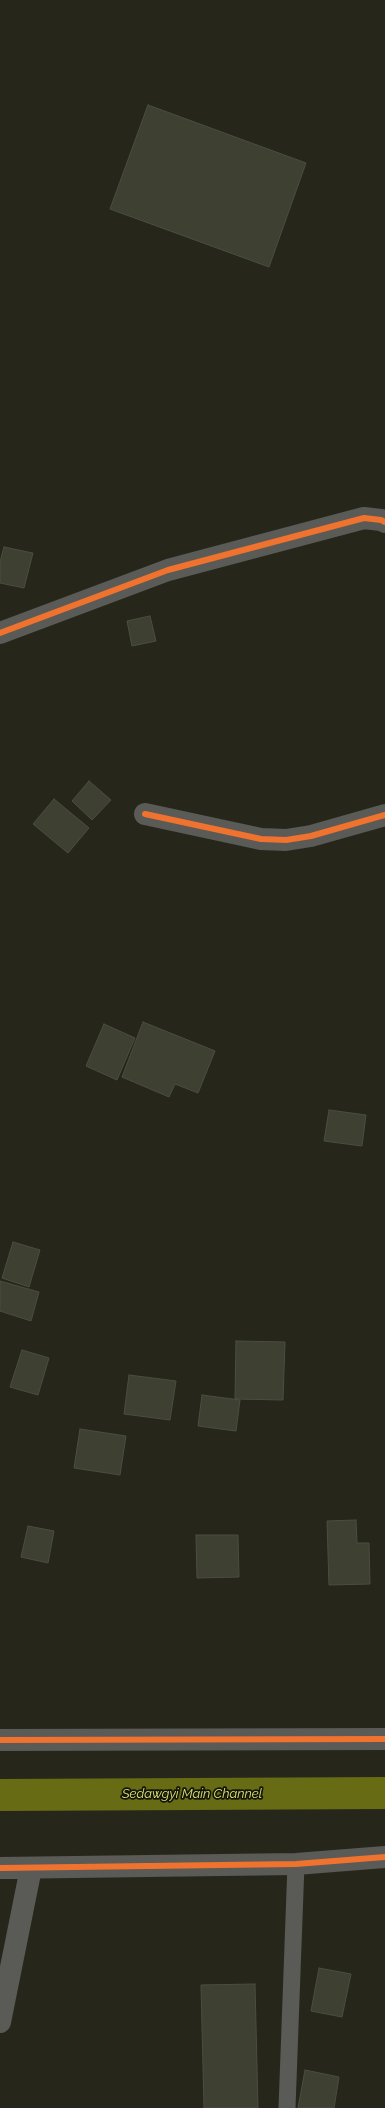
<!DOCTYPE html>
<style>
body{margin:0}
canvas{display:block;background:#26271a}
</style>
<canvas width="385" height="2108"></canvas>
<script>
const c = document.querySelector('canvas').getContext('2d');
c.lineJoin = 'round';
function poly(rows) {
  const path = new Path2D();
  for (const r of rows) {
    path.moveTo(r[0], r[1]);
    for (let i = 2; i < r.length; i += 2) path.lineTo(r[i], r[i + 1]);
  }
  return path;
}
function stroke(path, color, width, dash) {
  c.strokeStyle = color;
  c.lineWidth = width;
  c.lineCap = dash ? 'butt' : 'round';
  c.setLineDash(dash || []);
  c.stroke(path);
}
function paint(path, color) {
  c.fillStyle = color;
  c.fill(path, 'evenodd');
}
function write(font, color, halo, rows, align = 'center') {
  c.font = font + ' Raleway,sans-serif';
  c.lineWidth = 3.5;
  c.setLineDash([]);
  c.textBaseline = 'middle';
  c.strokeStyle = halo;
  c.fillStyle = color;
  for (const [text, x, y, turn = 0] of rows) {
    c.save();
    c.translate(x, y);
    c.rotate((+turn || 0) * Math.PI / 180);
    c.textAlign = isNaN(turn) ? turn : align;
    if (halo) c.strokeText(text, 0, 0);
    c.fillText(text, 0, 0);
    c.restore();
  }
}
stroke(poly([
 [0,1795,385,1793]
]), '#676b14', 32);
const building = poly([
 [148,105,306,163,269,267,110,209,148,105],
 [4,547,33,553,24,588,0,583,0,562,4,547],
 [150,616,156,641,132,646,127,621,150,616],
 [89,781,111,800,92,820,72,801,89,781],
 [54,799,89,828,68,853,33,824,54,799],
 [143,1022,215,1051,198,1093,175,1084,169,1097,122,1077,143,1022],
 [104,1024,135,1038,117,1080,86,1066,104,1024],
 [329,1110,366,1115,362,1146,324,1141,329,1110],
 [13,1242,40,1250,29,1287,2,1278,13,1242],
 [0,1281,39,1292,31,1321,0,1311,0,1281],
 [236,1341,285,1342,283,1400,235,1399,236,1341],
 [22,1350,49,1358,38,1395,10,1387,22,1350],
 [129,1375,176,1381,170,1420,124,1414,129,1375],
 [202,1395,240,1400,236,1431,198,1426,202,1395],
 [80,1429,126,1436,120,1475,74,1468,80,1429],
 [356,1520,357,1543,369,1543,370,1584,329,1585,327,1521,356,1520],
 [28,1526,54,1531,48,1563,21,1557,28,1526],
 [196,1535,238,1535,239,1577,197,1578,196,1535],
 [319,1968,351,1974,342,2017,311,2011,319,1968],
 [255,1984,258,2108,204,2108,201,1985,255,1984],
 [305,2070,339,2077,334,2108,298,2108,305,2070]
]);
paint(building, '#3e4031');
stroke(building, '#4c4d42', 1);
stroke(poly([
 [287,2108,296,1864]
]), '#5a5a56', 17);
stroke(poly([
 [0,633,168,570,364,518,381,520,385,522],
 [145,814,261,839,286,840,311,836,385,815],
 [0,1740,385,1739],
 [0,1868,296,1864,385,1857],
 [0,2022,31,1868]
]), '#5a5a56', 22);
stroke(poly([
 [0,633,168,570,364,518,381,520,385,522],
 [145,814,261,839,286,840,311,836,385,815],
 [0,1740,385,1739],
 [0,1868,296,1864,385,1857]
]), '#ef722f', 6);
write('italic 13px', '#dfe772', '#13140a', [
 ["Sedawgyi Main Channel",192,1794]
]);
</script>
